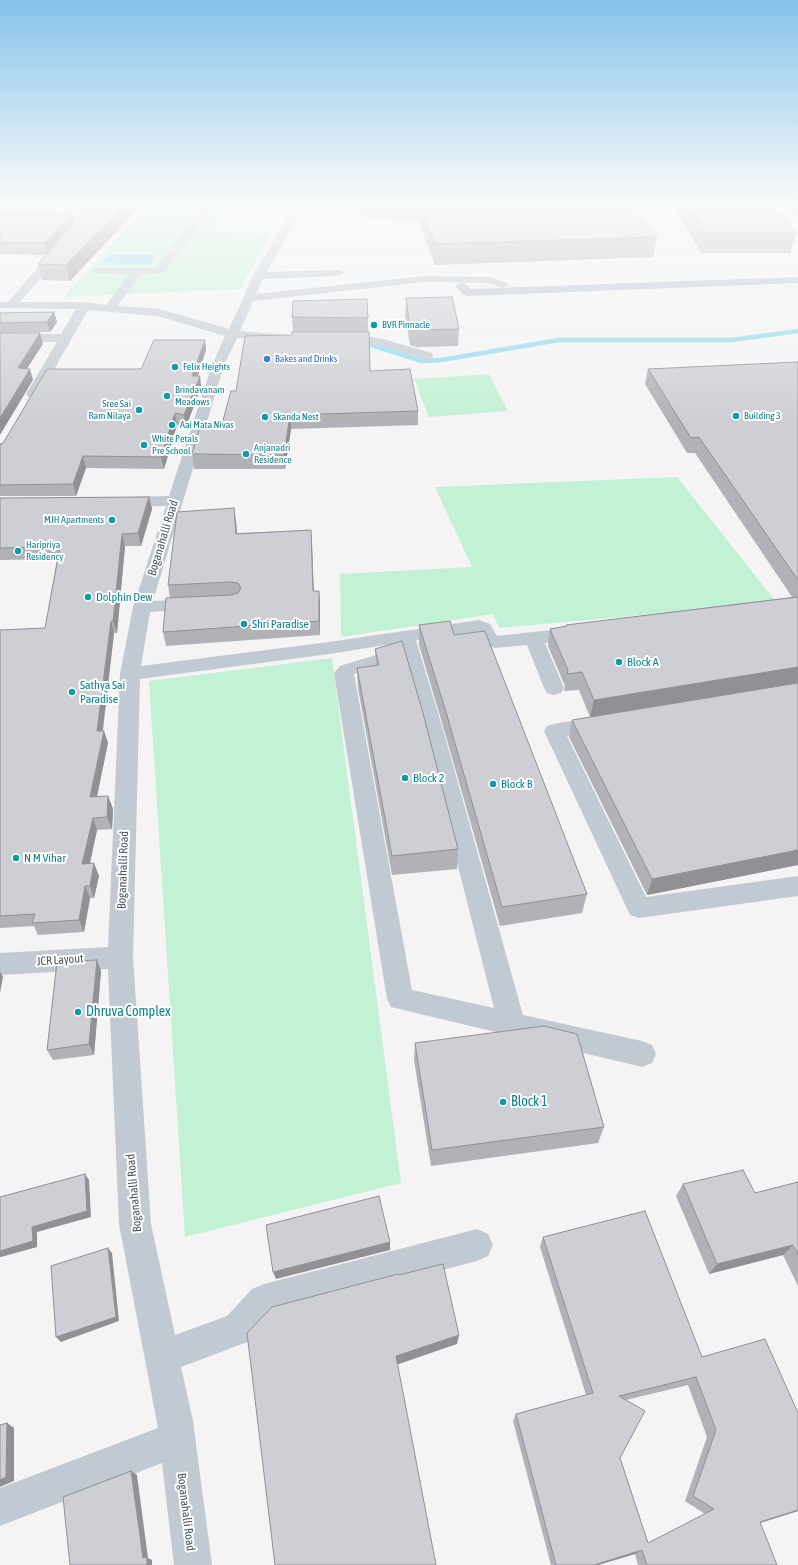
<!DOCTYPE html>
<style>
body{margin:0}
canvas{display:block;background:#f5f3f3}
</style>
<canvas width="798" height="1565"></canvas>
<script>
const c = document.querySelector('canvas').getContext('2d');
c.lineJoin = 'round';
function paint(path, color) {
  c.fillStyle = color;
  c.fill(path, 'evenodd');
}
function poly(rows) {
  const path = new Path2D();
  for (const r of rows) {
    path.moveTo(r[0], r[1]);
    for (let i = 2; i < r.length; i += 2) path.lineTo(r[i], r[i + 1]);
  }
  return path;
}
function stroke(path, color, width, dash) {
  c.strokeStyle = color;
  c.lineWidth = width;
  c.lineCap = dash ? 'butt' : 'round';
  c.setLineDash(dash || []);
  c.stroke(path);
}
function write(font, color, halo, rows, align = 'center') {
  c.font = font + ' "Asap Condensed",sans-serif';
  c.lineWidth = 4;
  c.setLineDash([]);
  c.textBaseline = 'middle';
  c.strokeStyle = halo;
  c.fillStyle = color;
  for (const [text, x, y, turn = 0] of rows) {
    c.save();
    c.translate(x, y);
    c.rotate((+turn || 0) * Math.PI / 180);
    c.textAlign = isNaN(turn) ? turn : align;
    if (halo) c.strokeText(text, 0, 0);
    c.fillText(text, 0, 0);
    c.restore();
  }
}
paint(poly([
 [0,202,101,202,85,219,0,218],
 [149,202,235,202,214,232,271,234,240,289,64,297],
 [489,374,508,411,429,417,414,379],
 [677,477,777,603,499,628,493,614,341,637,340,574,472,567,435,487],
 [332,658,401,1183,185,1237,149,681]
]), '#c3f1d5');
paint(poly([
 [109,255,156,255,150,264,102,263]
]), '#90daee');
stroke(poly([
 [361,344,368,344,422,361,441,360,559,340,731,340,798,331]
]), '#90daee', 4.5);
paint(poly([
 [296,202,306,202,267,272,339,270,344,273,339,276,263,279,256,294,424,276,490,277,507,283,509,285,503,288,488,283,424,282,253,301,240,331,287,335,291,336,293,339,291,342,287,343,237,338,224,365,153,601,195,599,201,600,204,604,201,608,195,609,150,612,141,666,329,642,479,620,490,624,497,636,578,627,585,629,587,633,585,637,545,643,564,688,561,693,554,695,547,693,544,688,527,645,495,648,481,643,476,632,416,640,444,733,523,1015,642,1041,652,1045,656,1054,652,1063,642,1067,391,1007,387,999,334,673,340,666,399,648,398,643,329,654,140,679,133,957,151,1224,175,1335,227,1316,252,1289,264,1284,477,1229,488,1234,493,1245,488,1256,477,1261,274,1315,250,1341,181,1367,193,1421,212,1565,174,1565,162,1463,0,1526,0,1488,158,1428,119,1224,108,969,0,975,0,953,108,947,120,674,133,607,166,506,121,507,115,505,113,502,115,499,121,497,169,496,212,365,225,336,158,316,88,310,40,394,38,397,33,398,28,397,26,394,57,342,0,342,0,334,61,334,76,309,0,308,0,302,8,302,56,247,60,246,65,249,64,251,20,302,84,302,106,305,130,274,96,273,92,272,91,270,92,268,156,268,204,206,207,205,212,208,163,273,141,274,117,306,159,309,229,329,253,276,296,202],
 [403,659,424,733,494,1008,412,990,354,674,403,659],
 [780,202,790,202,798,210,798,219,795,218,780,202],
 [340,335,360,335,383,339,432,353,433,356,432,359,427,360,381,346,360,343,336,342,334,339,336,336,340,335],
 [599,716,606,718,609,723,606,728,567,736,646,897,798,876,798,896,639,918,630,915,544,731,547,726,554,724,599,716]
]), '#c1cad2');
paint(poly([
 [798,277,798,283,468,296,464,295,455,286,461,283,465,284,471,289,798,277]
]), '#b3c2d1');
paint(poly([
 [361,202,602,202,602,209,657,237,653,257,435,265,418,220,361,217],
 [671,202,770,202,796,233,790,253,701,253],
 [73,212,75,221,70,281,42,280,38,264,47,255,0,254,0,214,63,215],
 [406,298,459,329,458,346,417,347,410,345,405,315],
 [367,299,370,371,418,411,418,425,291,429,285,469,194,469,192,454,222,424,236,391,292,335,293,332,292,317],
 [54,312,57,322,50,332,0,333,0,313],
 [205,340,206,350,198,376,200,376,201,387,186,427,177,425,164,469,86,468,76,496,0,496,0,444,141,369],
 [798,362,798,683,652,707,798,683,798,865,647,895,569,737,572,720,590,717,579,690,564,691,565,686,548,646,550,629,566,626,566,625,792,597,695,453,687,453,645,384,648,369],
 [149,497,152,509,141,546,125,546,117,633,114,633,103,731,104,731,108,743,97,797,108,796,113,809,112,829,97,830,90,864,99,876,94,898,90,898,84,932,38,935,34,926,0,928,0,630,45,628,57,559,0,560,0,498],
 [236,521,237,533,311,530,314,591,319,591,320,605,320,635,166,646,163,632,170,598,168,585],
 [419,625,454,635,587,894,582,913,500,926,445,733,419,645],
 [375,649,458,849,457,869,392,875,358,688,357,668,376,665],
 [101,971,94,1055,53,1060,47,1050],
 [415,1043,604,1127,598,1143,431,1166,414,1060],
 [798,1182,798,1286,783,1255,709,1274,676,1196,683,1184,755,1193],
 [543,1237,702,1357,798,1511,760,1523,777,1565,638,1565,635,1554,598,1565,551,1565,513,1421,516,1414,586,1395,540,1247],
 [688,1385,707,1437,685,1501,705,1514,648,1543,620,1458,626,1400]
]), '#b0b2b7');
paint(poly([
 [128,202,144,202,70,281,66,265],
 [73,212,76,222,48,255,45,243],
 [54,312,57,322,50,332,47,322],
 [40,333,43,344,21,378,18,368],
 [205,340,206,350,194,387,192,376],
 [30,369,33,380,0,435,0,418],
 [200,376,201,387,186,427,184,415],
 [175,413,177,425,164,469,161,457],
 [290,415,291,429,285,469,284,455],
 [83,456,86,468,76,496,73,484],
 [149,497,152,509,141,546,138,533],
 [234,508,236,521,238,547,236,534],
 [311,530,312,543,314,605,313,591],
 [122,534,125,546,117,633,113,621],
 [319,591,320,605,320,635,319,621],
 [111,621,114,633,101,743,97,731],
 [798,667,798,683,590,717,594,700],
 [104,731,108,743,94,810,90,797],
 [108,796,113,809,112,829,107,817],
 [93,818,97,830,87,876,82,864],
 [798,850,798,865,647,895,652,879],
 [94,863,99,876,94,898,90,886],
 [85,886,90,898,84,932,79,920],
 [97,960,101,971,94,1055,89,1044],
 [0,971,3,977,0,993],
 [85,1174,89,1180,91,1217,37,1232,37,1247,1,1257,0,1257,0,1251,32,1227],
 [390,1242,390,1250,276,1279,273,1272],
 [793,1245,783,1255,709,1274,717,1264],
 [108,1248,112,1253,119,1321,61,1342,56,1337],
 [459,1335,457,1344,396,1365,396,1356],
 [7,1423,14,1428,14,1481,0,1487,0,1480],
 [131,1471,137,1475,148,1558,152,1560,152,1565,147,1565,143,1558],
 [798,1510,798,1511,750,1526,760,1522],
 [642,1550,635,1554,598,1565,594,1565]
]), '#909195');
const building = poly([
 [95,202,128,202,66,265,38,264,86,208,89,208,95,202],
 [419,202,602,202,602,209,633,208,657,237,435,244,419,202],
 [686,202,770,202,796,233,706,233,686,202],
 [69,212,73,212,45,243,0,243,0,214,63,215,69,212],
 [452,297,459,329,417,330,410,328,406,298,452,297],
 [367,299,368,318,292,317,293,301,367,299],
 [54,312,47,322,0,323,0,313,54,312],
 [292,332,369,332,370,371,410,369,418,411,290,415,284,455,192,454,201,424,222,424,231,391,236,391,245,336,292,335,292,332],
 [0,333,40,333,18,368,30,369,0,418,0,333],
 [154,340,205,340,192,376,200,376,184,415,175,413,161,457,83,456,73,484,0,485,0,444,2,444,5,440,47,369,141,369,154,340],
 [798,362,798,580,699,437,691,438,648,369,798,362],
 [149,497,138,533,122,534,113,621,111,621,97,731,104,731,90,797,108,796,107,817,93,818,82,864,94,863,90,886,85,886,79,920,32,923,35,914,0,916,0,630,45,628,60,547,0,548,0,498,149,497],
 [234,508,236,534,311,530,313,591,319,591,319,621,163,632,166,598,231,595,238,593,241,588,238,583,231,582,168,585,177,512,234,508],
 [798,597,798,667,594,700,582,672,567,674,568,670,550,629,567,626,566,625,798,597],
 [450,621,454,635,485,631,587,894,502,907,446,712,419,625,450,621],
 [402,641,423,713,458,849,392,856,357,668,379,665,375,649,402,641],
 [798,683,798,850,652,879,572,720,798,683],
 [97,960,89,1044,47,1050,57,962,97,960],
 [544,1026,577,1034,604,1127,432,1150,415,1043,544,1026],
 [743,1170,755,1193,798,1182,798,1255,793,1245,717,1264,683,1184,743,1170],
 [85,1174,87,1211,32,1227,33,1241,0,1251,0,1197,85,1174],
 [379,1196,390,1242,273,1272,266,1225,379,1196],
 [645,1211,702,1357,765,1339,798,1413,798,1510,760,1522,777,1565,647,1565,642,1550,594,1565,556,1565,516,1414,593,1393,543,1237,645,1211],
 [696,1377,716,1430,693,1496,714,1509,648,1543,620,1458,645,1411,619,1396,696,1377],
 [108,1248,116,1317,56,1337,51,1266,108,1248],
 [443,1264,459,1335,396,1356,436,1565,275,1565,247,1333,272,1307,398,1274,399,1275,443,1264],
 [7,1423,6,1477,0,1480,0,1425,7,1423],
 [131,1471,143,1558,147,1557,147,1565,70,1565,63,1497,131,1471]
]);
paint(building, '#cdcfd5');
stroke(building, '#909195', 1);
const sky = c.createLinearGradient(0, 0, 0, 421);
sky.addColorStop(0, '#85c3ea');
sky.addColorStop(0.48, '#fafafa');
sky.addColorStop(1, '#fafafa00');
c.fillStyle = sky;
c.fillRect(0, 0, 798, 421);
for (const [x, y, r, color] of [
 [374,325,4,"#0f9aa8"],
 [267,359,4,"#3f7fe0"],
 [175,367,4,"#0f9aa8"],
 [167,396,4,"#0f9aa8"],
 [139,410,4,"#0f9aa8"],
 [736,416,4,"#0f9aa8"],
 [265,417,4,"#0f9aa8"],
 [172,425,4,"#0f9aa8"],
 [144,445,4,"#0f9aa8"],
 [246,454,4,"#0f9aa8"],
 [112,520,4,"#0f9aa8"],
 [18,551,4,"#0f9aa8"],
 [88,597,4,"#0f9aa8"],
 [244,624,4,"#0f9aa8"],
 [619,662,4,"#0f9aa8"],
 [72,692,4,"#0f9aa8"],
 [405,778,4,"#0f9aa8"],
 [493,784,4,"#0f9aa8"],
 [16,858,4,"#0f9aa8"],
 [78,1012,4,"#0f9aa8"],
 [503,1102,4,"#0f9aa8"]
]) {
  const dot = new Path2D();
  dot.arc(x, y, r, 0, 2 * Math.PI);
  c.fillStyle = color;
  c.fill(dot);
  stroke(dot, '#fff', 1.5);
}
write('10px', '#0d838f', '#fff', [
 ["BVR Pinnacle",382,325],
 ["Felix Heights",183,367],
 ["Brindavanam",175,390],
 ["Meadows",175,402],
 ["Sree Sai",131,404,"right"],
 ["Ram Nilaya",131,416,"right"],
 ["Building 3",744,416],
 ["Skanda Nest",273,417],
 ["Aai Mata Nivas",180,425],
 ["White Petals",152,439],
 ["Pre School",152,451],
 ["Anjanadri",254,448],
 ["Residence",254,460],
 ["MJH Apartments",104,520,"right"],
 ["Haripriya",26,545],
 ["Residency",26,557]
], 'left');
write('10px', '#366cbe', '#fff', [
 ["Bakes and Drinks",275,359]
], 'left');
write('12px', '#4a5661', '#fff', [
 ["Boganahalli Road",163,538,-73],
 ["Boganahalli Road",123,870,-88],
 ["JCR Layout",60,960,-4],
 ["Boganahalli Road",134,1193,-95],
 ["Boganahalli Road",186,1512,83]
]);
write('12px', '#0d838f', '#fff', [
 ["Dolphin Dew",96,597],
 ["Shri Paradise",252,624],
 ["Block A",627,662],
 ["Sathya Sai",80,685],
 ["Paradise",80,699],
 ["Block 2",413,778],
 ["Block B",501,784],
 ["N M Vihar",24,858]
], 'left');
write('14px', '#0d838f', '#fff', [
 ["Dhruva Complex",86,1012],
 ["Block 1",511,1102]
], 'left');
</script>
